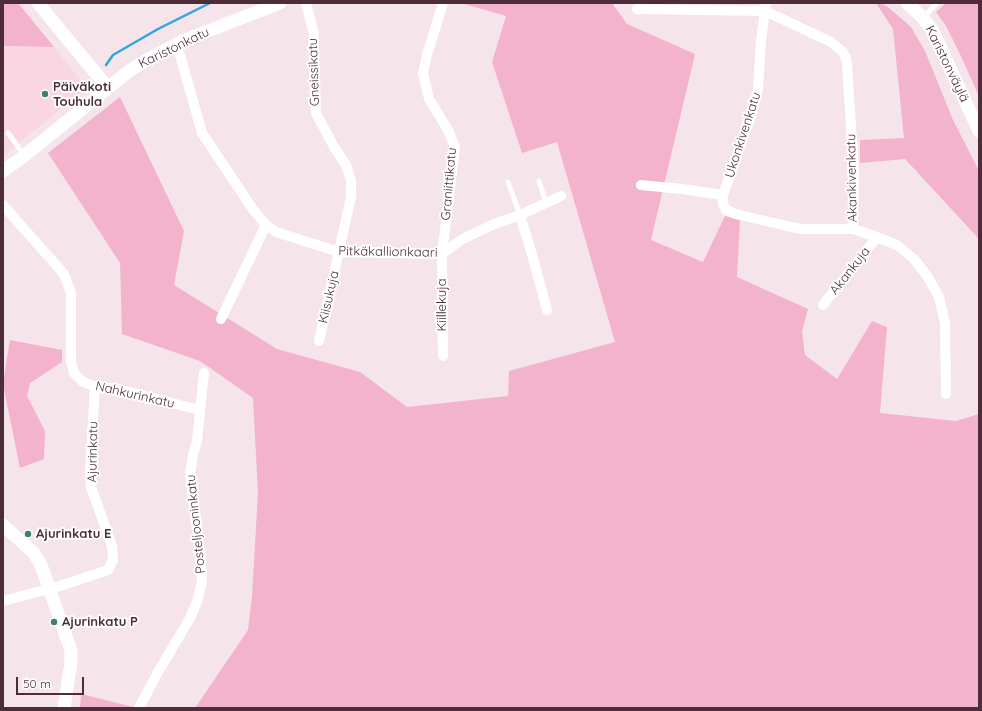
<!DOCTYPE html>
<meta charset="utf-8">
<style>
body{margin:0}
#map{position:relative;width:982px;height:711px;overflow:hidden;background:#f5e4ea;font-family:Quicksand,sans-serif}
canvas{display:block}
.frame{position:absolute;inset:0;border:4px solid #4c2d39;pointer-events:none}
.scale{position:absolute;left:16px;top:677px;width:68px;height:18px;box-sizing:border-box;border:2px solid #4c2d39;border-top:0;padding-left:5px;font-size:12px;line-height:14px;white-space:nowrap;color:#4c2d39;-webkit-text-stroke:3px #fff;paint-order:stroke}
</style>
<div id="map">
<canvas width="982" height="711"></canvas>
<div class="frame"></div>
<div class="scale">50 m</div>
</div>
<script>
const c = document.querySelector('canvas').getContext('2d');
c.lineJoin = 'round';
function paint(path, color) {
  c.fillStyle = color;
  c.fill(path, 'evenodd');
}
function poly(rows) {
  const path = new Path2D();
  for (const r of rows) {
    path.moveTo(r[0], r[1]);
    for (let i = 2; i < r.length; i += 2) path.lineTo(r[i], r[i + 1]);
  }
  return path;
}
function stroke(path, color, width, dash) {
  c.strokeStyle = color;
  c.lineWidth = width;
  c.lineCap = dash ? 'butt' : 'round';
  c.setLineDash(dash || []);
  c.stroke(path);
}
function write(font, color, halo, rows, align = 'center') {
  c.font = font + ' Quicksand,sans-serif';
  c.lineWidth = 4;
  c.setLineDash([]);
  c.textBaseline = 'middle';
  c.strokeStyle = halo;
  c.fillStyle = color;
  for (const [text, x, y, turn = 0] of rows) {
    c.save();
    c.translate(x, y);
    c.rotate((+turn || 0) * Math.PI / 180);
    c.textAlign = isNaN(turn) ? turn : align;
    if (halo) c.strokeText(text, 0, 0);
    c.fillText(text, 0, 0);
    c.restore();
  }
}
paint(poly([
 [3,46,54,47,87,88,3,156]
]), '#fad6e3');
paint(poly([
 [3,3,18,3,54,47,3,46],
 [461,3,612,3,627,24,695,54,651,240,703,262,725,216,740,220,737,277,808,309,802,332,805,355,837,379,872,321,887,327,880,413,956,421,979,414,979,708,195,708,248,630,252,596,258,492,253,398,200,361,122,334,120,263,48,153,120,97,184,231,174,285,277,349,360,372,407,407,508,396,509,371,615,342,557,142,522,153,492,62,506,16],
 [876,3,880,3,888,7,911,27,925,51,953,120,979,171,979,239,905,159,860,163,860,140,904,138,893,29],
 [946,3,979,3,979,96,959,52,946,26,936,12],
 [10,340,62,350,62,362,30,383,27,396,45,431,44,459,20,468,3,384],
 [81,694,133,707,133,708,80,708]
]), '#f4b3cc');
stroke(poly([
 [106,65,113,55,158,29,210,3]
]), '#2ea6de', 2.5);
stroke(poly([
 [924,17,937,3],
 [8,133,24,155],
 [539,181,546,203],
 [508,182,520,215]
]), '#fff', 5);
stroke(poly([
 [306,3,314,34,314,72,316,113,334,147,346,165,351,180,351,197,319,341],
 [443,3,427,55,423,73,429,99,448,130,455,147,442,254,443,356],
 [766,3,761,40,758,89,753,110,723,195,723,204,726,210,736,214,791,227,802,229,853,229],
 [637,9,765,11,831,42,842,51,846,58,847,65,854,171,853,229,877,237,897,245,914,259,928,277,939,297,945,323,946,394],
 [175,45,180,55,202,133,252,208,266,225,276,232,339,252,442,254,461,240,494,224,520,215,561,196],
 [641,185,682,189,723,195],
 [3,205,64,274,71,293,71,362,74,373,83,382,95,386,118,389,199,410],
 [520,215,533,258,547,310],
 [823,305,877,237],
 [221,319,266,225],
 [3,601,60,586,108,570,113,560,112,546,91,487,90,473,95,386],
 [139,708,157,674,190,618,198,599,202,580,200,555,190,474,193,455,197,441,204,373]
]), '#fff', 10);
stroke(poly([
 [38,3,108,88],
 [907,3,923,18,933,31,979,131],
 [3,171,24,156,129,71,150,58,185,40,280,3],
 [3,525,34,553,41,565,69,645,71,651,71,662,64,708]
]), '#fff', 13);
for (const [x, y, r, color] of [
 [45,94,4,"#3f7f6e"],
 [28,534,4,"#3f7f6e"],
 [54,622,4,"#3f7f6e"]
]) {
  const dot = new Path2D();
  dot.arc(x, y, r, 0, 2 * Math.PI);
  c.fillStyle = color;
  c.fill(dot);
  stroke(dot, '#fff', 1.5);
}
write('13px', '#4c2d39', '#fff', [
 ["Karistonkatu",174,48,-26],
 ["Karistonväylä",947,64,64],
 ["Gneissikatu",314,72,-92],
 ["Ukonkivenkatu",743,135,-72],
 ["Akankivenkatu",852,178,-91],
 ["Graniittikatu",449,184,-85],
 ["Pitkäkallionkaari",388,252,1],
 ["Akankuja",850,271,-52],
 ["Kiisukuja",329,297,-77],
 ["Kiillekuja",442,305,-90],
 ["Nahkurinkatu",135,395,13],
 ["Ajurinkatu",93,452,-89],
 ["Posteljooninkatu",196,524,-96]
]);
write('bold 13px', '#4c2d39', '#fff', [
 ["Päiväkoti",53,87],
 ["Touhula",53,102],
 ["Ajurinkatu E",36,534],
 ["Ajurinkatu P",62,622]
], 'left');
</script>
